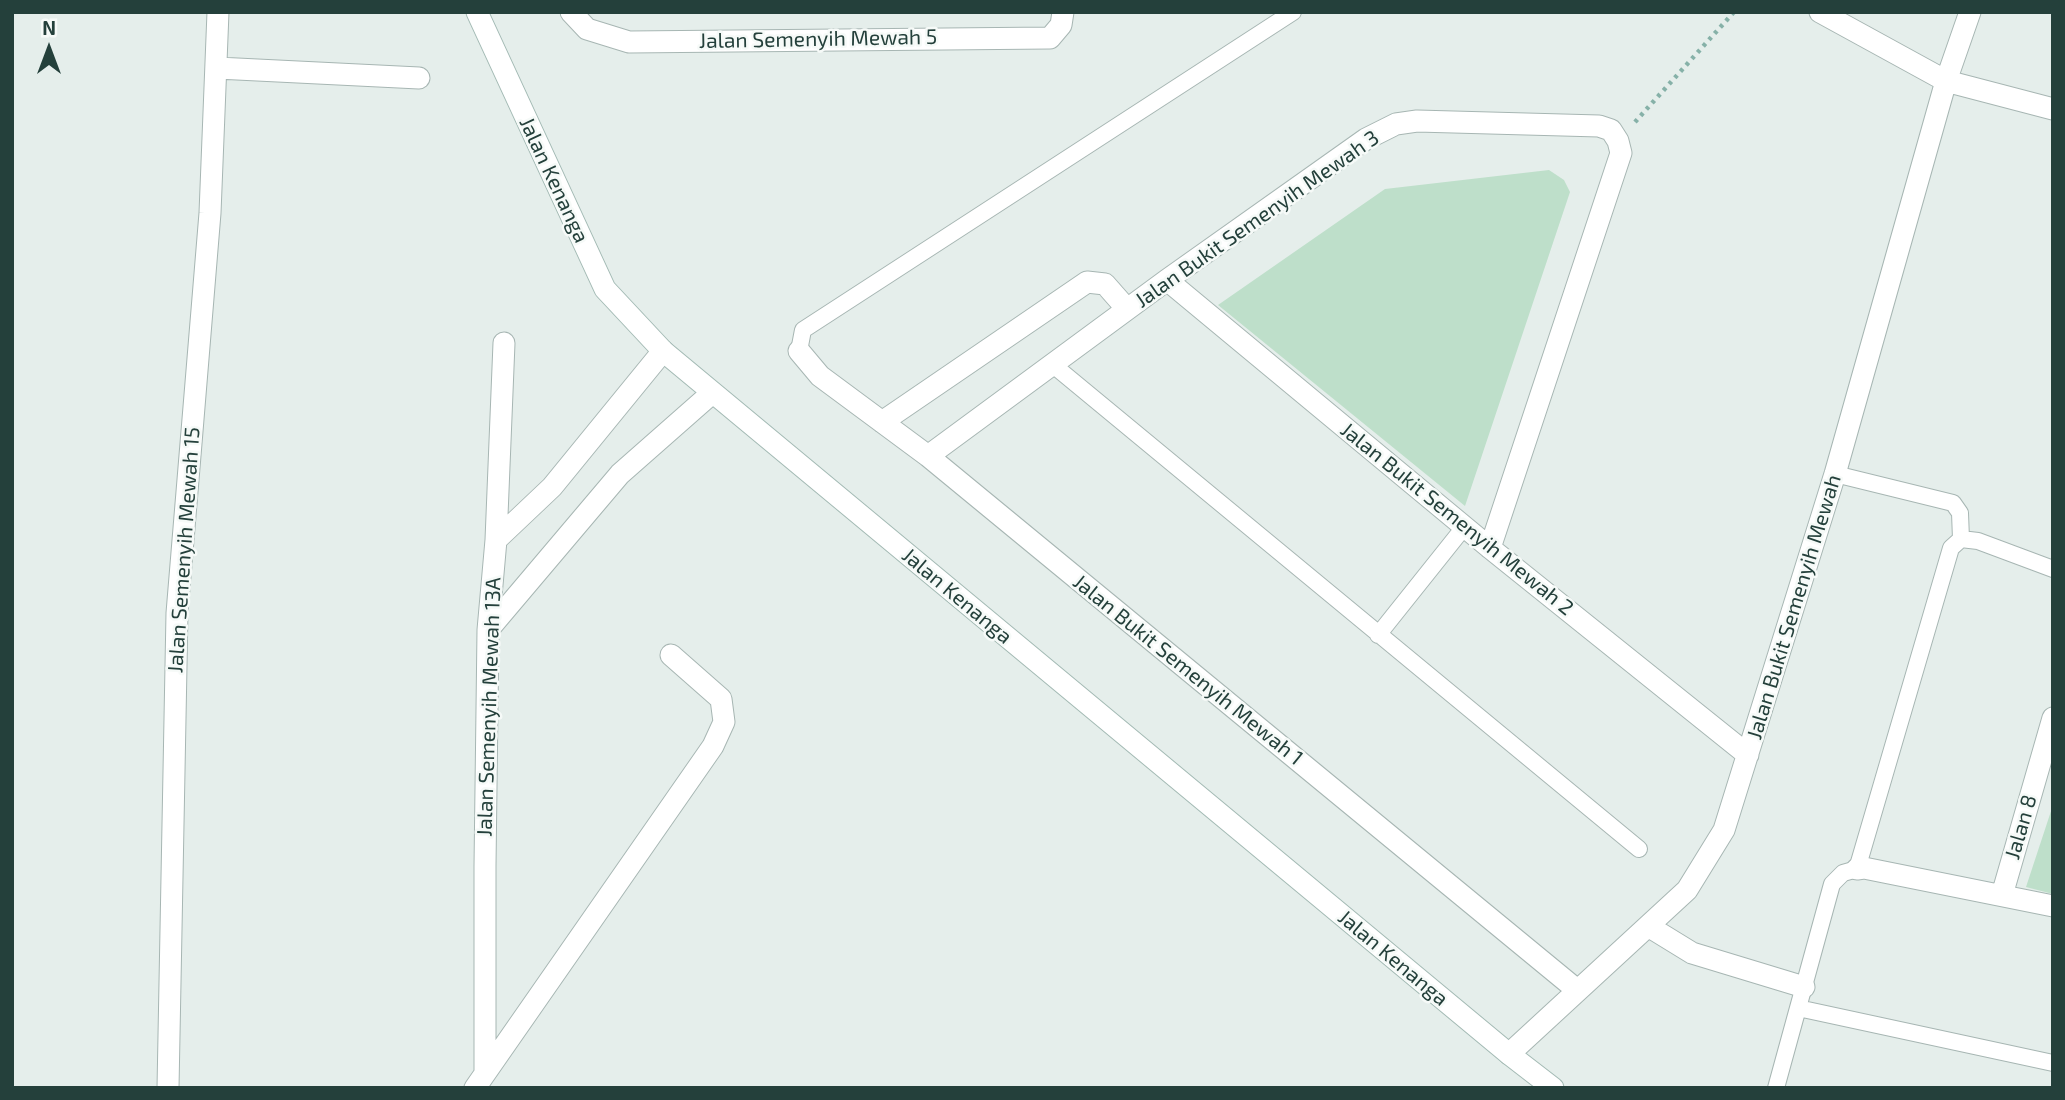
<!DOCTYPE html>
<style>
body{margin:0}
#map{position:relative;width:2065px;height:1100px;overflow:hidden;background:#e5eeeb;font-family:"Exo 2",sans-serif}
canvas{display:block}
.frame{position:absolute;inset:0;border:14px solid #24403b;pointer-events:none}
.north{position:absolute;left:14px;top:14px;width:70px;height:70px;-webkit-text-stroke:5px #f6faf8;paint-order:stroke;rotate:0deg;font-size:19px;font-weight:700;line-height:28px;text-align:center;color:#24403b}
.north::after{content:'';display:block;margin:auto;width:24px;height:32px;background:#24403b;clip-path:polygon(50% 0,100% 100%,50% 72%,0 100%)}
</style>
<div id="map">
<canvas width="2065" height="1100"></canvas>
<div class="frame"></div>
<div class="north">N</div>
</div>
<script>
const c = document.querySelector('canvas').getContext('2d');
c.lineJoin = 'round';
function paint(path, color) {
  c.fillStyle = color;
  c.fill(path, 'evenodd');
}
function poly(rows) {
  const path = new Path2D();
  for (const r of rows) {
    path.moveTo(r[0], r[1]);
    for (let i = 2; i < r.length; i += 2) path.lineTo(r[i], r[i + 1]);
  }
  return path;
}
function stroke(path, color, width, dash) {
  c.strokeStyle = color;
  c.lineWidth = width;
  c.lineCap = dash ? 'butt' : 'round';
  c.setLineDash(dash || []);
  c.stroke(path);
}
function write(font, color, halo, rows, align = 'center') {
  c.font = font + ' "Exo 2",sans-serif';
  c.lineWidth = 5;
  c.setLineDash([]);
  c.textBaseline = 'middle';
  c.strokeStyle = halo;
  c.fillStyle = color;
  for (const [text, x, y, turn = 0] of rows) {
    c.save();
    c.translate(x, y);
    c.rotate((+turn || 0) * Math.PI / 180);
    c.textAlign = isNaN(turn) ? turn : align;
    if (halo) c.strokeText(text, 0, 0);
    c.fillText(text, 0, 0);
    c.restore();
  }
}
paint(poly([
 [1549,170,1564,180,1570,192,1465,506,1218,305,1385,189],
 [2053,805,2053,894,2026,887]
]), '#bedfca');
const lane = poly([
 [799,351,803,330,1293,12],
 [1052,364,1639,849],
 [1835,474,1953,503,1960,513,1961,539],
 [1378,635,1465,526],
 [1798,1008,2053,1063],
 [1776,1088,1832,884,1843,873,1857,869,1951,548,1961,539,1978,541,2053,569]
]);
const street = poly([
 [571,12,587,29,629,42,1050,38,1061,25,1063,12],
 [1820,12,1946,81,2053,109],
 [217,68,419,78],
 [1167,280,1490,548,1748,755],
 [799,351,820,376,928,456,1577,990],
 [882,422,1087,282,1105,284,1127,309],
 [928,456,1167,280,1366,139,1396,124,1417,121,1599,126,1611,130,1618,141,1621,153,1490,548],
 [496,540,552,487,663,351],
 [488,630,620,474,712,393],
 [1857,869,1864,868,2053,906],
 [2002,895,2053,718],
 [1648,926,1692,953,1804,987],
 [1509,1054,1687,890,1724,830,1835,474,1946,81,1970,12],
 [485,1072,485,866,488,630,496,540,504,343],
 [168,1088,177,613,210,213,218,12],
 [475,1088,713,746,724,722,721,699,671,655]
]);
const secondary = poly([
 [477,12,605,289,663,351,1509,1054,1553,1088]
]);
stroke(lane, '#a7b6b3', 18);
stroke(street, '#a7b6b3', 23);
stroke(secondary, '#a3bab4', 23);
stroke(poly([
 [1635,122,1734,12]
]), '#86b1a8', 4.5, [3.5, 5]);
stroke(lane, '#fff', 16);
stroke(street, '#fff', 21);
stroke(secondary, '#fff', 21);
write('21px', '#24403b', '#f6faf8', [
 ["Jalan Semenyih Mewah 5",818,39,-1],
 ["Jalan Kenanga",554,180,65],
 ["Jalan Bukit Semenyih Mewah 3",1257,219,-35],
 ["Jalan Bukit Semenyih Mewah 2",1457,519,39],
 ["Jalan Semenyih Mewah 15",184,550,-86],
 ["Jalan Kenanga",957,596,40],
 ["Jalan Bukit Semenyih Mewah",1794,607,-73],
 ["Jalan Bukit Semenyih Mewah 1",1188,670,39],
 ["Jalan Semenyih Mewah 13A",489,707,-88],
 ["Jalan 8",2021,827,-74],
 ["Jalan Kenanga",1393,958,40]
]);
</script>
